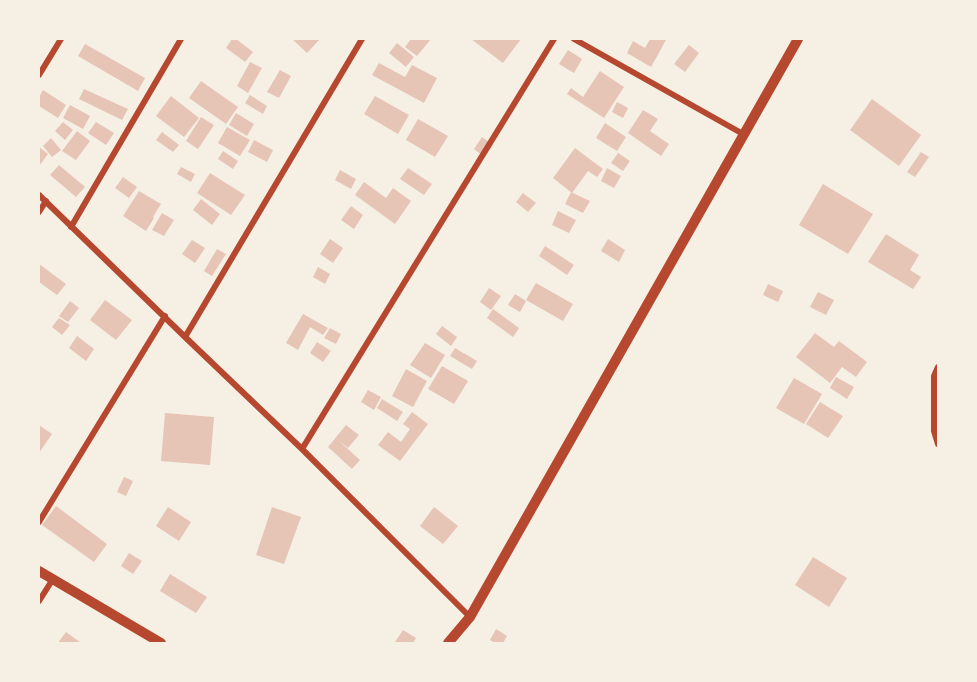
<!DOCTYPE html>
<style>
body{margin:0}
#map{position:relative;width:977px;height:682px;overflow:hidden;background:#f6efe4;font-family:Commissioner,sans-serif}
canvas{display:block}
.frame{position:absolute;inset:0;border:40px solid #f6efe4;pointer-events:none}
</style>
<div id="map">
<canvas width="977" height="682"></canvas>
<div class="frame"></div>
</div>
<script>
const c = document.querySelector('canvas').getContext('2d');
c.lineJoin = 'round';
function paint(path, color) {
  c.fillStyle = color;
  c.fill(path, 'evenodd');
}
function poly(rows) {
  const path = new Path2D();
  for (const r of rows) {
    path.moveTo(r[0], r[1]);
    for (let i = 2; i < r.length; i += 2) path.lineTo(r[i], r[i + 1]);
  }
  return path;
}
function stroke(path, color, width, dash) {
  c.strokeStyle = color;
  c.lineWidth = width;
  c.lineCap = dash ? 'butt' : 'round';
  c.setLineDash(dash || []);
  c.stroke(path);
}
paint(poly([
 [232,39,236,39,253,52,245,62,226,48],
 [292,39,320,39,307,53],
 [411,39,431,39,417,56,405,47],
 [471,39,521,39,503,63],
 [650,39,666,40,651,67,627,53,633,41,645,48],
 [397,43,414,57,406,67,389,53],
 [85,44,145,78,138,91,78,56],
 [689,45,699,53,685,72,674,64],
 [568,50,582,59,574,73,559,64],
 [250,62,262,68,248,93,237,86],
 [379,63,405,77,412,65,437,78,424,103,372,75],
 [280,70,291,76,279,98,267,92],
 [600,71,624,87,604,118,567,94,571,88,583,97],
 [201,81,238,107,226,124,189,98],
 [84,89,128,109,122,120,79,99],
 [43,90,66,105,58,118,39,106,39,97],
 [250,95,267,106,263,114,245,103],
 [171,96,199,118,184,137,156,116],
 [375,96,409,115,398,134,364,114],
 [872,99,921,135,899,166,850,130],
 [617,102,628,108,623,118,612,112],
 [70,105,90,116,83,129,63,118],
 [643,110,658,119,650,131,669,144,661,156,628,133],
 [236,113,254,124,247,136,229,125],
 [201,117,214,125,198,149,186,141],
 [418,119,448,136,435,157,406,140],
 [63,122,73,130,65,140,55,131],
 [96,122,114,133,106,145,88,133],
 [605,123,626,137,617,151,596,138],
 [227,127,250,140,240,156,218,143],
 [77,131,90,141,76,160,62,151],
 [162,132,179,145,173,152,156,140],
 [482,137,492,144,483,156,474,149],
 [51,138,61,150,52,157,43,146],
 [254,140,273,150,267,162,248,152],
 [39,147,48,154,39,166],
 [575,148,603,169,597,177,588,171,572,193,553,178],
 [223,151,238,161,233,169,218,159],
 [921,152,929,157,915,177,907,172],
 [618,153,630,161,623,171,611,163],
 [59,165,85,187,76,197,50,175],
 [181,167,195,174,191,182,177,174],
 [408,168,432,184,424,195,400,179],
 [607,168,621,176,614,188,601,181],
 [340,170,356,179,351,189,335,180],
 [210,173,245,195,231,215,197,193],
 [123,177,137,187,129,198,115,188],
 [364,182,386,198,393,188,411,201,395,224,355,195],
 [823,184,873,214,848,254,799,225],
 [139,191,161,204,153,217,154,218,146,231,123,216],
 [571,192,590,201,583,213,565,204],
 [523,193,536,203,528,212,516,202],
 [201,199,220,214,212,225,193,210],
 [351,206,363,215,354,229,341,220],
 [558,211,576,220,569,233,552,225],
 [162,213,174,220,164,236,152,230],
 [886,234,919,255,910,270,921,277,913,289,868,262],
 [330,239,343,248,333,263,320,254],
 [608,239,625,250,619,262,601,251],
 [192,240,205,248,195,263,182,254],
 [545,246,574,265,567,275,539,256],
 [217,249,226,254,212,276,204,271],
 [39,264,66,284,57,295,39,282],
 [318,267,330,274,325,284,313,277],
 [536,283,573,304,563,321,526,300],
 [768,284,783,291,778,302,763,295],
 [489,288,501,296,491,310,480,302],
 [818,292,834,300,826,315,810,307],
 [515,294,526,301,520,312,508,305],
 [105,300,132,320,116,340,90,320],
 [70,301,79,308,68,322,59,316],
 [493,309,519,328,513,337,487,318],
 [303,314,328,328,323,335,310,327,298,350,286,343],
 [59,318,70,325,62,335,52,327],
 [442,326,457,337,451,346,436,334],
 [330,328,341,334,336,344,324,338],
 [815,333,834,347,839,341,867,362,856,377,842,367,830,383,796,357],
 [77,336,94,349,86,361,69,348],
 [317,342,331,351,323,362,310,353],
 [425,343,445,355,431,378,410,365],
 [455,348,477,361,472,369,450,356],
 [442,366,468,381,454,404,428,389],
 [406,369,427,381,413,407,392,396],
 [836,377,854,387,847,399,830,388],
 [794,378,822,394,804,424,776,408],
 [368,390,381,397,374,410,361,402],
 [382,399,403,412,397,421,377,408],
 [820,402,843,416,828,438,806,424],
 [412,412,428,424,400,461,378,445,388,432,401,442,410,429,403,424],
 [165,413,214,417,210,465,161,461],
 [39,425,52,434,39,453],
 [346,425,359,435,348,448,339,441,360,460,352,469,328,447],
 [124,477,133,481,126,496,117,492],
 [56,506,107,544,94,562,42,525],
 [168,507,191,522,179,541,156,526],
 [272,507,301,517,284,564,256,555],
 [434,507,458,526,443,544,420,526],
 [129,553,142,561,133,574,121,566],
 [813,557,847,578,829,607,795,585],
 [170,574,207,597,196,613,160,591],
 [496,629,507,636,503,643,495,643,490,640],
 [403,630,416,638,413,643,395,642],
 [66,632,81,643,58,643]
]), '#e6c5b7');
stroke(poly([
 [574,39,743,134],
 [39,75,61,39],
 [39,195,185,337,302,449,470,617],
 [39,212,46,201],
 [71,227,181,39],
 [185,337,362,39],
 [938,367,934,376,934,431,938,444],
 [302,449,554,39],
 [39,522,165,316],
 [39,601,53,579]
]), '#b5482f', 6);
stroke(poly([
 [39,571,161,643],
 [448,643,470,617,798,39]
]), '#b5482f', 10);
</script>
